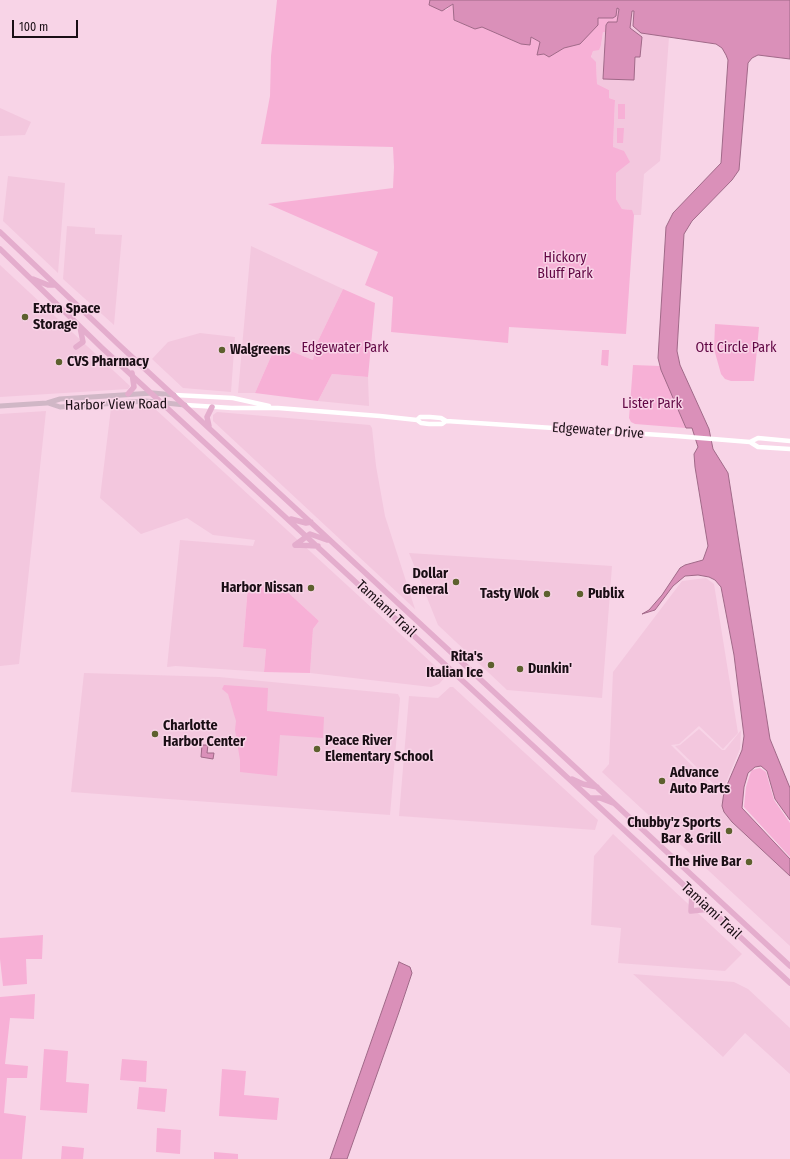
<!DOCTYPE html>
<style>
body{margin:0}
#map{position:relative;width:790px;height:1159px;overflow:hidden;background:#f8d4e7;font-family:"Fira Sans Condensed",sans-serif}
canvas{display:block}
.scale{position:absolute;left:12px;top:20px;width:66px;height:18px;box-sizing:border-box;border:2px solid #1a0e15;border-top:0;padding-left:5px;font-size:12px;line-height:14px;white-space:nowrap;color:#1a0e15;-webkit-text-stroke:3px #f8d4e7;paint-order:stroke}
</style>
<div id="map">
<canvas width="790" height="1159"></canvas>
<div class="scale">100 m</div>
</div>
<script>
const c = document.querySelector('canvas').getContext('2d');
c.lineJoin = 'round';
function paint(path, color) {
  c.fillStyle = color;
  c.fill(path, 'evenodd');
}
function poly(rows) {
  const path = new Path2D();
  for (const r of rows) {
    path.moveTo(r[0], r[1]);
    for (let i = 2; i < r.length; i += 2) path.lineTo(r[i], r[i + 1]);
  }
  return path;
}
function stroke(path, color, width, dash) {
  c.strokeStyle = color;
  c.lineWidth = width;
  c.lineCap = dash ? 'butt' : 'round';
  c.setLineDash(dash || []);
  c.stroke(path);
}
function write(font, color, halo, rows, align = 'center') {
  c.font = font + ' "Fira Sans Condensed",sans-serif';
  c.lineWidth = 3;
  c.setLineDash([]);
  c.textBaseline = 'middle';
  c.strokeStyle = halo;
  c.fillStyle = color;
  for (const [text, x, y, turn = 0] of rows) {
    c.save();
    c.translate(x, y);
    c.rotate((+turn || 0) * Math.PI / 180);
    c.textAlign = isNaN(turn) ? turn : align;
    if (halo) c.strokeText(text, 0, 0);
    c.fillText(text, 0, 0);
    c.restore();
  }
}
paint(poly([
 [632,11,634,11,633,26,647,32,669,37,660,161,644,174,641,215,634,215,631,210,622,209,616,199,616,173,613,147,615,100,609,98,609,90,597,84,596,63,591,58,593,51,601,45,603,32,605,32,603,79,635,56,640,56,641,41,630,28],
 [0,108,31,122,25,135,0,136],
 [8,176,65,183,58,273,3,221],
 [67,226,95,228,95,234,122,235,114,325,63,279],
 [251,246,343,289,316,345,313,360,276,345,255,393,238,393],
 [0,265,130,386,128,389,0,397],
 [200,333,235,337,231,392,183,388,152,359,168,342],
 [332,374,368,377,369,406,318,401],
 [153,407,446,676,439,684,431,687,310,673,313,629,319,621,281,586,248,585,243,647,266,649,264,672,176,666,167,667,180,540,253,546,255,540,213,535,187,518,141,534,100,498,111,408],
 [46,411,19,664,0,666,0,414],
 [217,412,370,425,372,428,376,466,385,516,415,609,213,421,213,415],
 [409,553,612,566,602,698,507,690,438,625],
 [706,578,714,584,738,733,723,749,699,726,679,744,671,745,723,796,724,812,732,822,790,876,790,946,602,772,609,764,613,672,682,581],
 [84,673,219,677,398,694,400,698,390,815,71,792],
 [450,687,453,687,598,820,595,830,399,816,409,696,438,698],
 [699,729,722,750,725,750,741,730,740,749,722,792,675,746,680,745],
 [613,834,742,954,725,971,618,963,621,928,591,925,594,856],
 [633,974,734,982,748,989,790,1028,790,1074,745,1033,723,1057]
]), '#f3c7de');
paint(poly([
 [277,0,430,0,429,5,446,10,453,4,454,20,475,29,482,26,521,44,531,37,540,42,540,55,544,54,549,57,564,48,580,44,598,18,616,16,617,8,619,9,617,22,606,25,605,32,603,32,601,45,599,50,593,51,591,57,596,62,597,84,609,90,609,98,615,100,613,147,624,151,630,162,616,173,616,199,622,209,632,210,634,215,626,334,509,327,508,343,391,332,393,297,365,285,378,252,268,204,393,188,394,167,393,147,261,144,270,96,271,56],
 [618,104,625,104,625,119,618,119],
 [617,128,624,128,623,143,617,143],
 [343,289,375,303,368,377,332,374,318,401,255,393,276,345,313,360,316,345],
 [715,324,759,327,754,381,731,381,725,379,721,374,714,349],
 [602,350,609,350,608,366,601,365],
 [633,365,660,366,686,428,635,424,631,422,629,418],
 [248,585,281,586,319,621,313,629,310,673,264,672,266,649,243,647],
 [224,685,268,688,267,711,324,717,323,738,280,735,277,776,240,772,240,760,235,730,236,721,228,694,222,689],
 [760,768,766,772,774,800,790,823,790,857,744,807,746,787,750,774,752,770],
 [43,935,42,959,26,959,27,984,3,986,0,959,0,938],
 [35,994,34,1019,10,1018,5,1064,28,1066,27,1078,7,1078,4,1113,26,1116,22,1159,0,1159,0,997],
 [44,1049,68,1051,66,1082,89,1084,87,1113,40,1110],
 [122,1059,147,1061,146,1082,120,1080],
 [222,1069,246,1071,244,1095,279,1098,277,1120,219,1116],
 [139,1087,167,1089,165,1112,137,1109],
 [157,1128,181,1130,180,1154,156,1152],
 [62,1146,84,1148,83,1159,61,1159],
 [214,1152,238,1154,238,1159,214,1159]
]), '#f7b0d6');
const water = poly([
 [430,0,790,0,790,59,758,55,752,58,748,63,739,170,732,180,692,221,684,234,677,351,680,365,709,429,713,449,728,473,770,739,790,788,790,820,775,799,767,771,761,766,755,767,748,773,744,787,742,808,790,859,790,876,732,822,724,812,722,806,724,792,742,750,744,736,734,655,721,587,715,580,709,577,698,575,685,576,673,586,655,610,642,614,649,610,662,595,680,568,685,565,703,560,708,546,695,467,694,454,698,447,692,428,686,428,661,370,658,358,666,227,673,213,721,163,728,60,726,55,722,48,716,44,641,33,633,26,634,11,632,11,630,28,642,37,640,57,635,57,634,80,603,79,606,25,608,22,617,22,619,9,617,8,616,16,613,18,598,18,598,25,580,44,564,48,549,57,544,54,537,55,540,42,531,37,530,45,521,44,482,27,475,29,454,20,453,4,442,11,429,5,430,0],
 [202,745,208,745,207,753,214,753,213,759,201,757,202,745],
 [399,962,410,967,412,973,399,1012,347,1159,330,1159,399,962]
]);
paint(water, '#da90b9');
stroke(water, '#a06988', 1);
stroke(poly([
 [175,395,233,398,269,406],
 [186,405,232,408,278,408,380,416,417,420,421,423,429,424,442,424,446,421],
 [417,420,420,417,430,417,441,418,446,421,676,436,750,442,758,447,790,449],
 [750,442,758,438,790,441]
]), '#fff', 4.5);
stroke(poly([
 [48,403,60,407,146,401,185,405],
 [0,406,47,403,60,399,153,393,174,395]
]), '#d0b7c6', 5);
stroke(poly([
 [0,232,118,344,790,966],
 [0,249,101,347,790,983],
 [33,279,48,285,55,285],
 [76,347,83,342,80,327],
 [128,394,134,387,132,373],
 [209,426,207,417,212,407],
 [291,519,306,523,311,522],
 [295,545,310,534,327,540],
 [295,545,318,546],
 [572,779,583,784,597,787],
 [590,798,600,798,613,803],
 [692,893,691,911,710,909]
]), '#e4adcd', 5.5);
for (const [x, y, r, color] of [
 [25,317,4,"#5d602e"],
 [222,350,4,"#5d602e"],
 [59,362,4,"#5d602e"],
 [456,582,4,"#5d602e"],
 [311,588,4,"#5d602e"],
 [547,594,4,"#5d602e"],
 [580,594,4,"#5d602e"],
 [491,665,4,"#5d602e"],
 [520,669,4,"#5d602e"],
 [155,734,4,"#5d602e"],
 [317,749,4,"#5d602e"],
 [662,781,4,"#5d602e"],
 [729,831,4,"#5d602e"],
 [749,862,4,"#5d602e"]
]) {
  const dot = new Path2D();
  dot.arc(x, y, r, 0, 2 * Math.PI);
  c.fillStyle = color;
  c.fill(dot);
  stroke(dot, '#f8d4e7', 1.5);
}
write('14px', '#610744', '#f8d4e7', [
 ["Hickory",565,258],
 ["Bluff Park",565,274],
 ["Edgewater Park",345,348],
 ["Ott Circle Park",736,348],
 ["Lister Park",652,404]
]);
write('bold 14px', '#1a0e15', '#f8d4e7', [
 ["Extra Space",33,309],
 ["Storage",33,325],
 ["Walgreens",230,350],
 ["CVS Pharmacy",67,362],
 ["Dollar",448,574,"right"],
 ["General",448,590,"right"],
 ["Harbor Nissan",303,588,"right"],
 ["Tasty Wok",539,594,"right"],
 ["Publix",588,594],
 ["Rita's",483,657,"right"],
 ["Italian Ice",483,673,"right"],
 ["Dunkin'",528,669],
 ["Charlotte",163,726],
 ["Harbor Center",163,742],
 ["Peace River",325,741],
 ["Elementary School",325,757],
 ["Advance",670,773],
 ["Auto Parts",670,789],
 ["Chubby'z Sports",721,823,"right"],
 ["Bar & Grill",721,839,"right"],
 ["The Hive Bar",741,862,"right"]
], 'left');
write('14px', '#1a0e15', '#f8d4e7', [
 ["Harbor View Road",116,405,-1],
 ["Edgewater Drive",598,431,4],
 ["Tamiami Trail",386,609,43],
 ["Tamiami Trail",711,911,43]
]);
</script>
